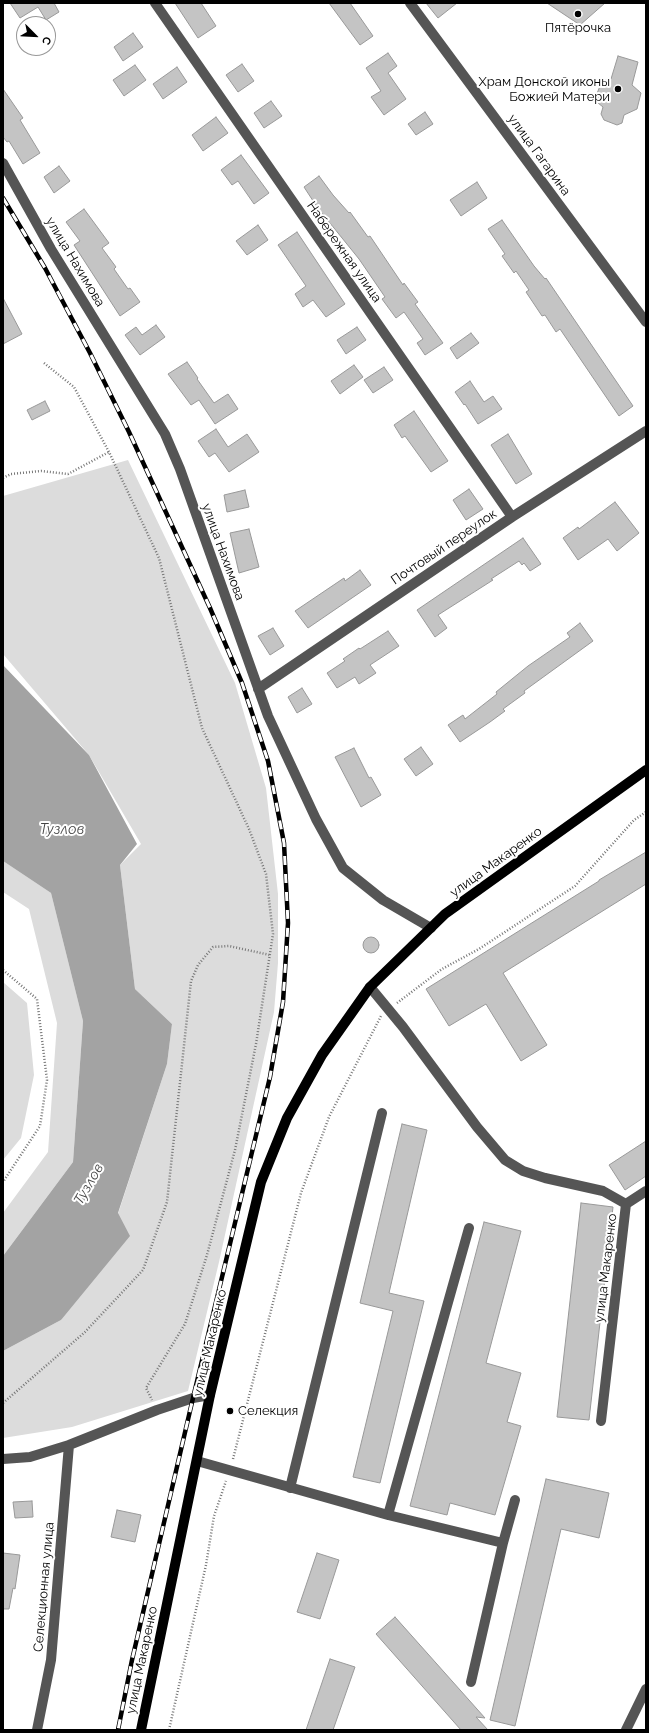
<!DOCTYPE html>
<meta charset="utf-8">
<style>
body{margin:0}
#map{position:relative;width:649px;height:1733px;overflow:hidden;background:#fff;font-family:Raleway,sans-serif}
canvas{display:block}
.frame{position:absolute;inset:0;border:4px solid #000;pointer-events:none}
.north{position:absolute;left:16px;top:16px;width:40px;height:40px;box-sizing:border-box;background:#fff;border:1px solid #999;border-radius:50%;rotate:114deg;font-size:11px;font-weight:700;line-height:16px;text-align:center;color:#000}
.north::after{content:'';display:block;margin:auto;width:14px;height:18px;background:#000;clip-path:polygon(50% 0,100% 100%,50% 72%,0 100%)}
</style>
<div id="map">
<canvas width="649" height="1733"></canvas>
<div class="frame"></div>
<div class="north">С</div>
</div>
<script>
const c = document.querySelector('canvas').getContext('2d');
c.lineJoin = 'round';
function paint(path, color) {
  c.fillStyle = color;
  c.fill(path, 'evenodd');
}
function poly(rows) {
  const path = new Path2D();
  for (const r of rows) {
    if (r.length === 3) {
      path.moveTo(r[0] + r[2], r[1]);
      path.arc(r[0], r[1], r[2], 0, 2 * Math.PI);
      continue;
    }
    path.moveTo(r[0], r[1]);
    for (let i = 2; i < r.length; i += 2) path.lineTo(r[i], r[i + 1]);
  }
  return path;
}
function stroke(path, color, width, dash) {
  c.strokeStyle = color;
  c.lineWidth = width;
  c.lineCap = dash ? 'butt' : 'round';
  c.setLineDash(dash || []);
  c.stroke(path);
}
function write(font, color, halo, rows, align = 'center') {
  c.font = font + ' Raleway,sans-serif';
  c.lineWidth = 4;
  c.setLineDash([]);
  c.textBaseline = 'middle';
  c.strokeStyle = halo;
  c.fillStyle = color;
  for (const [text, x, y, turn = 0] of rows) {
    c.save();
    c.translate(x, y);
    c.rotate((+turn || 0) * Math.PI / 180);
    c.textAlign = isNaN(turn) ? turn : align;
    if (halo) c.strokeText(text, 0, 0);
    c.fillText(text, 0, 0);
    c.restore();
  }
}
paint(poly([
 [128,460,235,683,266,788,278,894,278,963,274,1012,219,1262,188,1391,72,1427,3,1438,3,1351,61,1320,118,1214,167,1064,172,1024,135,989,120,865,141,844,89,755,3,654,3,496],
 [3,861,51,893,83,1021,73,1162,3,1256,3,1213,48,1152,57,1023,29,909,3,892],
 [3,982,27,1003,34,1075,21,1138,3,1160]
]), '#dcdcdc');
paint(poly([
 [3,665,89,755,137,844,120,865,135,989,172,1024,167,1064,118,1213,130,1236,61,1320,3,1351,3,1256,73,1162,83,1021,51,893,3,861]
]), '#a3a3a3');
const building = poly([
 [10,3,54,3,59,12,46,20,38,7,20,18,10,3],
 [175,3,201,3,216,26,198,38,175,3],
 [329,3,350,3,373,36,360,45,329,3],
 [426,3,457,3,438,18,426,3],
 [547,3,605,3,580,25,547,3],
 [133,33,143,47,123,61,114,47,133,33],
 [388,53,397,66,388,73,406,99,384,115,371,97,381,91,366,68,388,53],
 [618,56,638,62,632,85,641,93,637,109,624,115,622,123,617,125,604,120,601,114,603,107,598,103,596,96,602,81,611,79,618,56],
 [242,64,254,81,238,92,226,75,242,64],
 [135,65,146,80,124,96,113,80,135,65],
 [177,67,187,82,163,99,153,84,177,67],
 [3,89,23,118,20,120,40,153,23,164,9,141,7,142,3,137,3,89],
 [271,101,282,116,264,128,254,113,271,101],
 [425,112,433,124,416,135,408,124,425,112],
 [216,117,228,133,203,151,192,135,216,117],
 [241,155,269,193,254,204,238,181,232,185,221,170,241,155],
 [59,166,70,181,54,193,44,177,59,166],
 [319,176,333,195,349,213,350,212,368,237,370,236,403,285,404,283,418,302,415,304,443,343,425,355,417,343,423,339,404,312,396,318,382,299,385,297,359,259,317,207,304,187,319,176],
 [477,182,487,198,461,216,450,200,477,182],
 [84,209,109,243,102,248,116,267,114,269,128,289,130,288,140,302,120,316,74,245,80,241,66,222,84,209],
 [502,220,534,266,545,279,546,278,633,406,619,416,560,329,556,332,545,315,542,316,526,292,529,290,516,271,514,273,502,256,505,254,488,229,502,220],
 [258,225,268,240,247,255,236,241,258,225],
 [297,232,345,304,326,317,313,300,303,307,295,294,306,286,278,245,297,232],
 [3,298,22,334,3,344,3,298],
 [156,325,165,337,140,355,125,335,136,327,142,335,156,325],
 [357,327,366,340,346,354,337,340,357,327],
 [471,333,479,343,457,359,450,348,471,333],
 [187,362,198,378,197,379,214,403,228,394,238,409,215,424,199,400,191,405,168,374,187,362],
 [354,365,363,377,340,394,331,381,354,365],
 [384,367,393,380,373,393,364,380,384,367],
 [470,381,484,402,493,396,502,409,478,424,465,404,464,405,455,392,470,381],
 [45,401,50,411,32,420,27,410,45,401],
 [414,411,448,461,431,472,405,436,402,438,394,425,414,411],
 [216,429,228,447,247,434,259,452,229,472,215,453,209,457,198,441,216,429],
 [508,434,532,474,516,484,491,445,508,434],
 [469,489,483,509,466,520,453,500,469,489],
 [245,490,249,507,227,512,224,495,245,490],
 [615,502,639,533,617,551,608,539,578,560,563,538,578,527,579,529,615,502],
 [249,529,259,567,239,573,230,533,249,529],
 [523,538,541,564,530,571,524,563,522,565,519,561,491,579,493,580,438,615,447,628,435,637,417,610,523,538],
 [360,570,371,585,308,628,295,611,344,578,345,581,360,570],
 [580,623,593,641,524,691,525,693,503,709,505,711,490,722,460,742,448,725,463,715,465,719,497,694,496,692,528,666,570,637,567,633,580,623],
 [273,628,284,646,270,655,258,636,273,628],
 [388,631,399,646,370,665,376,673,359,684,355,677,337,688,327,673,345,661,343,659,359,648,360,649,388,631],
 [302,688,312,704,297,713,288,697,302,688],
 [421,747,433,764,416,776,404,759,421,747],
 [354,748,369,778,371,777,381,795,361,807,335,757,354,748],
 [646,852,646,884,503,973,547,1045,521,1061,486,1004,449,1026,426,989,599,881,599,880,646,852],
 [371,945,8],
 [402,1124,427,1130,389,1293,424,1301,380,1483,353,1477,393,1311,360,1303,402,1124],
 [646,1141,646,1176,625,1190,609,1165,646,1141],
 [581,1203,613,1207,589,1420,557,1417,581,1203],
 [484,1222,521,1231,486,1363,521,1373,507,1422,521,1426,495,1515,450,1503,447,1515,410,1506,484,1222],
 [546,1479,609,1493,599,1538,561,1529,515,1726,490,1720,546,1479],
 [32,1501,33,1517,15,1518,13,1502,32,1501],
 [117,1510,141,1515,135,1542,111,1537,117,1510],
 [3,1553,20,1555,15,1589,13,1588,9,1609,3,1609,3,1553],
 [317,1553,339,1560,320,1619,297,1612,317,1553],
 [395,1617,485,1718,476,1717,488,1730,461,1730,376,1634,395,1617],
 [330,1659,355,1667,333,1730,306,1730,330,1659]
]);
paint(building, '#c4c4c4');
stroke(building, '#999', 1);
stroke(poly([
 [44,363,74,387,109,452,159,558,202,728,249,829,266,874,273,934,256,1044,235,1150,207,1255,185,1324,146,1388,152,1400],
 [3,478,11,474,41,471,68,474,109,452],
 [3,970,37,999,47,1080,40,1126,3,1182],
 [397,1003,442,969,479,949,575,886,634,820,646,812],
 [3,1403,85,1332,143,1270,167,1202,191,981,198,965,213,947,229,946,270,955],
 [233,1459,301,1193,329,1117,381,1016],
 [169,1730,206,1565,214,1516,226,1481]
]), '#777', 2.5, [1, 2]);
stroke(poly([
 [155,3,512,517],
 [410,3,646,322],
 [3,163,51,249,165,434,180,469,268,716,316,819,343,868,383,900,431,928],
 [258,689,512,517,646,431],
 [370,987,403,1027,477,1127,505,1160,523,1171,545,1178,603,1191,626,1204,601,1421],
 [626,1204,646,1191],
 [3,1459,30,1457,69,1445,157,1410,193,1398,210,1395],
 [197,1461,388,1515,503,1543,471,1682],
 [290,1488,382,1113],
 [388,1515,469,1228],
 [503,1543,515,1500],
 [37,1730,51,1660,69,1445],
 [626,1730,646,1689]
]), '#555', 10);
stroke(poly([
 [141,1730,210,1395,261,1182,287,1118,322,1055,370,987,445,914,646,770]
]), '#000', 10);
const rail = poly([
 [3,198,45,268,90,353,129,432,210,608,242,683,268,761,284,843,288,923,283,1002,270,1077,193,1398,132,1660,118,1730]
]);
stroke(rail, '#000', 4.5);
stroke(rail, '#fff', 3, [9]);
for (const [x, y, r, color] of [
 [578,14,4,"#000"],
 [618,89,4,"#000"],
 [230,1411,4,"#000"]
]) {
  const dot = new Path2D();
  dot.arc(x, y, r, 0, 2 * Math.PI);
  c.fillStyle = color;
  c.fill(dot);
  stroke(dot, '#fff', 1.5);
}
write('13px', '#000', '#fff', [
 ["Пятёрочка",578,28],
 ["Храм Донской иконы",610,82,"right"],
 ["Божией Матери",610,97,"right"],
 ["Селекция",238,1411,"left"]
]);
write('13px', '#000', '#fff', [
 ["улица Гагарина",539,155,54],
 ["Набережная улица",344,252,55],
 ["улица Нахимова",75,262,59],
 ["Почтовый переулок",444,547,-34],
 ["улица Нахимова",223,552,70],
 ["улица Макаренко",496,862,-36],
 ["улица Макаренко",606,1268,-83],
 ["улица Макаренко",210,1343,-77],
 ["Селекционная улица",44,1587,-85],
 ["улица Макаренко",142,1660,-78]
]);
write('italic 14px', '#444', '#fff', [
 ["Тузлов",62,830],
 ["Тузлов",89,1184,-60]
]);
</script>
